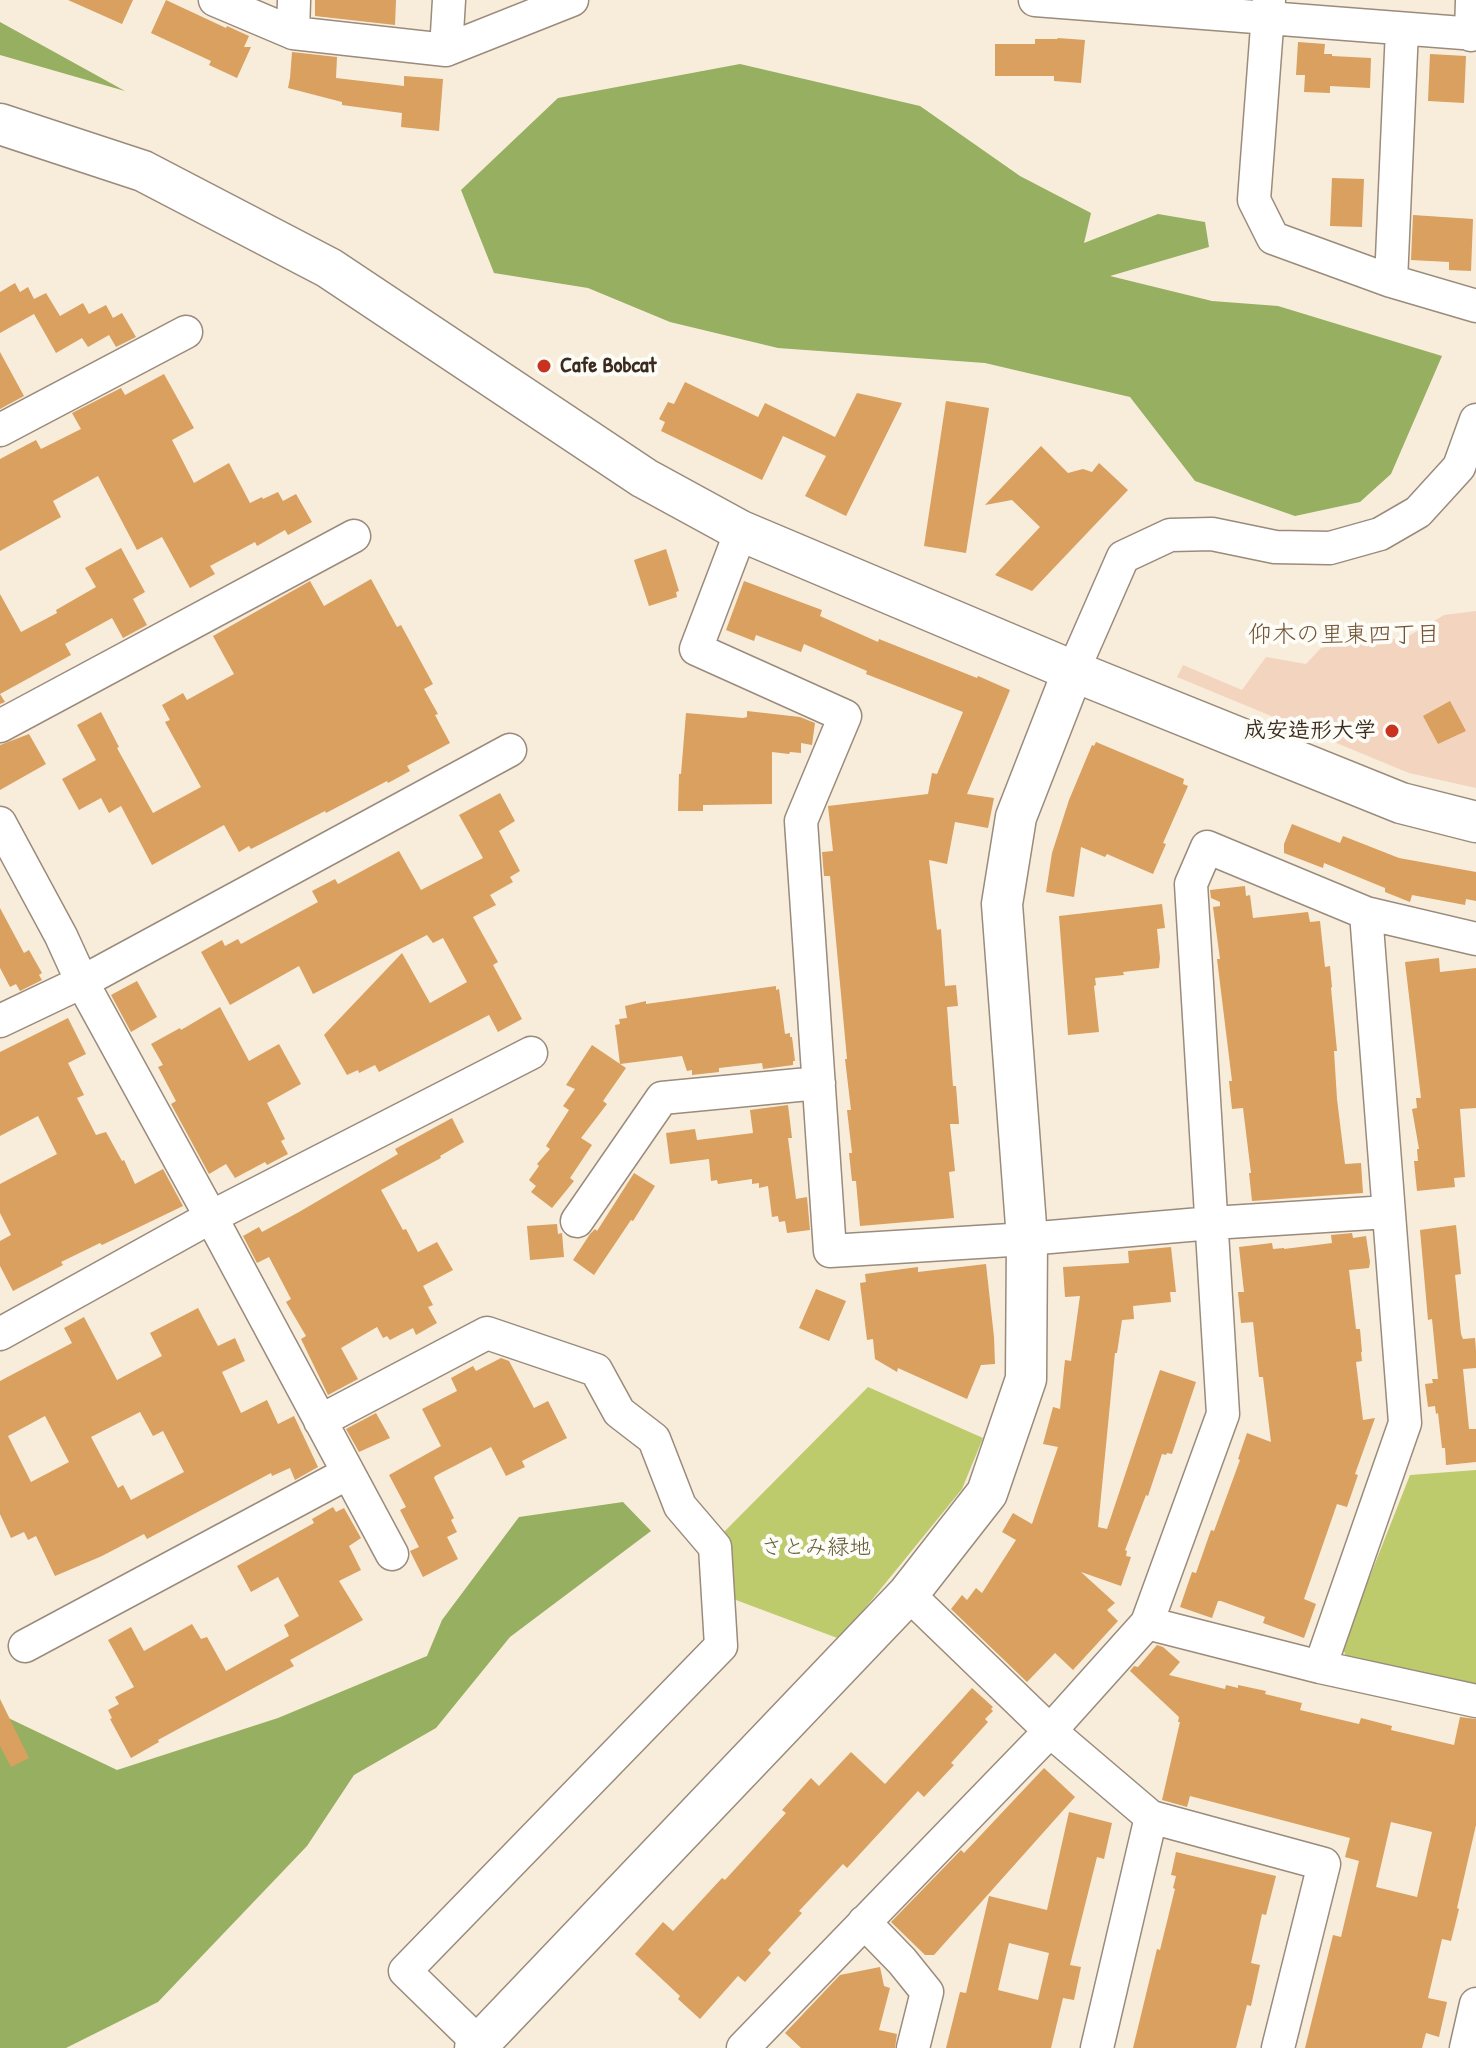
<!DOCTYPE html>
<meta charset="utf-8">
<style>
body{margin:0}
canvas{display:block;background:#f8ecda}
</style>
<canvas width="1476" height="2048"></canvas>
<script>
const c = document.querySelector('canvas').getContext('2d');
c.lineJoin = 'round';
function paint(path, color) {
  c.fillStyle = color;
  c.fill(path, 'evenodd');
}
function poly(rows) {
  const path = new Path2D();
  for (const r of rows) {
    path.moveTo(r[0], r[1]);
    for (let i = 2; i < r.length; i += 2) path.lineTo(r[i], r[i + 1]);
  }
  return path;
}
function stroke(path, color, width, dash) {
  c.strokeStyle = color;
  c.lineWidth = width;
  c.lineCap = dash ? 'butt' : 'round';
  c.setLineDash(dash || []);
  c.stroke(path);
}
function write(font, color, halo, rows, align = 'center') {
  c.font = font + ' "Patrick Hand","Klee One",sans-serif';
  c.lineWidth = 8;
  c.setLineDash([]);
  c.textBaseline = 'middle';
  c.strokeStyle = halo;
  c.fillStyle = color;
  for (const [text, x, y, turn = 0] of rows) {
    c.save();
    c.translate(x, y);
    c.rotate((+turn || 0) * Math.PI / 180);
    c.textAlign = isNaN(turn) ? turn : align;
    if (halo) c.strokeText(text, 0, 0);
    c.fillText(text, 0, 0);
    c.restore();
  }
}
paint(poly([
 [1476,611,1476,788,1409,773,1177,677,1183,665,1242,690,1266,657,1306,664,1321,648,1379,637,1402,640,1444,615]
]), '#f3d4bf');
paint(poly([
 [868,1387,983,1438,962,1489,840,1639,728,1597,719,1537],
 [1476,1470,1476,1688,1346,1656,1342,1647,1410,1475]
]), '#becb6d');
paint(poly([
 [0,22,125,91,0,55],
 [740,64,920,106,1020,176,1091,213,1084,243,1158,214,1205,222,1209,247,1110,276,1212,301,1278,306,1442,356,1391,474,1360,502,1295,516,1195,481,1130,397,985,363,778,348,670,322,588,288,494,273,461,190,558,98],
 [623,1502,651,1531,510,1637,436,1728,354,1775,307,1846,158,2002,66,2048,0,2048,0,1714,117,1770,278,1718,427,1656,442,1620,519,1517]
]), '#96af60');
paint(poly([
 [68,0,133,0,122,24],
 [166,0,226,28,227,26,249,36,244,47,251,47,237,78,209,65,211,61,151,33],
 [315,0,396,0,395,25,315,16],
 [1058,38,1085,40,1081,83,1054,81,1054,76,995,76,995,44,1035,44,1035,39,1057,39],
 [1298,42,1325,44,1324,54,1332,54,1332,56,1371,58,1370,88,1330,86,1330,93,1304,92,1305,75,1296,75],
 [292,52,337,57,336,78,404,86,404,76,443,79,439,131,401,127,402,113,342,105,342,102,288,88,290,78],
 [1430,54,1466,56,1464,103,1428,101],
 [1332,178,1364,179,1362,227,1330,226],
 [1413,215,1473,219,1471,271,1449,270,1449,262,1411,260],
 [15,283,20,292,28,287,34,299,46,293,60,316,83,303,89,314,106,305,113,318,122,313,136,337,116,347,109,335,88,347,82,338,56,353,34,314,0,333,0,292],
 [0,352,24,396,0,409],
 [164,374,194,428,172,440,194,483,229,463,250,503,262,497,263,499,278,492,283,501,296,494,312,522,288,535,285,530,257,546,255,542,210,566,215,574,190,588,162,537,137,550,98,476,53,501,61,517,0,551,0,459,36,440,41,449,81,429,72,413,121,388,125,395],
 [685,382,758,417,765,403,835,437,857,393,902,403,846,516,805,496,826,456,783,436,762,480,661,431,665,422,659,419,668,402,674,404],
 [946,401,989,408,966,553,924,546],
 [1041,446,1068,473,1083,469,1092,472,1099,463,1128,490,1032,591,995,575,1040,527,1012,500,985,505],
 [121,548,145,592,133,599,147,625,123,638,112,618,65,644,71,655,0,694,5,702,0,704,0,594,21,632,57,613,56,610,96,587,85,568],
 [666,549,679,591,676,592,677,597,649,606,634,560],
 [371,579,397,627,401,625,433,684,424,689,438,714,435,715,450,743,407,766,410,771,388,783,387,781,326,813,325,811,251,849,249,846,239,852,224,825,152,865,121,806,109,813,101,798,79,810,62,779,96,760,77,725,101,712,119,747,117,748,153,813,201,787,165,722,170,720,162,705,183,693,187,700,234,674,213,636,310,581,324,606],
 [744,581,822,610,820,616,878,642,879,639,977,678,978,676,1010,690,967,794,994,798,988,828,955,822,947,864,929,860,937,930,941,929,945,986,956,985,958,1006,947,1007,953,1086,956,1086,959,1124,950,1124,955,1171,949,1172,954,1218,860,1226,856,1181,852,1181,849,1153,852,1153,847,1110,851,1110,845,1059,847,1059,830,876,824,876,822,852,833,851,828,806,928,794,932,773,937,774,963,712,866,674,867,671,804,644,801,652,756,635,754,641,726,630],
 [1450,701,1466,731,1438,744,1423,716],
 [747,711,800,717,815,723,812,745,801,743,801,753,790,752,789,754,772,752,772,804,703,805,703,811,678,811,679,774,681,774,686,713,743,718,747,717],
 [29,734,46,764,0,790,0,745],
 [1096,742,1184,779,1183,784,1188,786,1163,843,1166,844,1153,874,1107,854,1105,857,1081,847,1074,897,1046,892,1052,853,1069,800,1092,745,1094,746],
 [500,793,515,821,499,831,520,871,510,877,513,882,490,895,496,905,473,917,498,962,493,965,522,1019,498,1032,489,1015,379,1072,375,1065,359,1073,358,1070,347,1075,324,1035,402,953,430,1003,467,982,443,938,433,943,427,935,313,994,299,966,230,1005,201,952,222,940,225,946,238,939,241,944,318,902,312,891,335,879,338,884,399,851,421,890,483,858,459,815],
 [1292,824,1340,843,1343,836,1399,858,1476,872,1476,901,1466,899,1465,905,1412,895,1410,902,1385,892,1385,888,1324,863,1323,868,1284,853,1284,844],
 [1245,886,1246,896,1250,895,1253,918,1308,912,1310,922,1320,921,1325,967,1330,966,1332,987,1331,988,1337,1051,1334,1051,1337,1099,1345,1164,1361,1163,1363,1193,1252,1201,1249,1173,1251,1173,1243,1108,1232,1109,1229,1081,1232,1081,1217,959,1220,959,1213,907,1220,906,1220,902,1211,898,1210,890],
 [1162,904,1165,928,1157,929,1160,958,1159,968,1123,972,1124,975,1095,978,1096,985,1094,986,1099,1032,1068,1035,1059,916],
 [0,908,24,953,29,950,42,973,39,975,42,980,20,991,16,984,10,987,0,968],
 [1439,958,1440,972,1476,968,1476,1108,1460,1109,1465,1177,1454,1178,1455,1187,1417,1191,1414,1161,1418,1161,1417,1149,1419,1149,1412,1109,1417,1108,1416,1098,1421,1098,1405,962],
 [137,981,157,1017,131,1032,111,995],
 [776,986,776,990,779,989,785,1034,790,1033,790,1037,792,1037,795,1061,793,1061,793,1065,763,1069,762,1063,719,1068,719,1072,692,1075,692,1070,687,1071,682,1056,620,1064,615,1025,620,1024,619,1019,627,1018,625,1006,646,1001,646,1004],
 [220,1007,249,1061,279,1044,301,1084,267,1103,285,1139,281,1141,288,1154,267,1165,265,1162,235,1178,226,1164,209,1174,171,1104,176,1101,158,1067,163,1065,151,1044,180,1028,181,1030],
 [68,1018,86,1054,68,1063,84,1095,77,1098,96,1135,106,1132,122,1161,124,1160,135,1184,163,1169,183,1206,102,1245,100,1243,61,1262,63,1265,13,1291,0,1266,0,1241,11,1235,0,1213,0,1184,57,1154,38,1116,0,1136,0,1052],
 [592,1045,626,1068,603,1101,607,1104,581,1138,592,1145,570,1178,574,1181,552,1208,531,1192,536,1186,529,1180,539,1166,537,1164,550,1149,546,1146,569,1110,563,1106,575,1089,566,1085],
 [788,1105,792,1138,788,1138,796,1199,807,1197,810,1230,787,1233,785,1221,779,1222,778,1216,772,1217,768,1186,759,1188,759,1183,752,1184,752,1179,718,1184,717,1180,711,1181,709,1159,670,1164,666,1133,695,1129,697,1140,753,1133,750,1110],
 [452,1118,464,1142,440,1156,441,1158,381,1190,403,1230,406,1229,418,1252,437,1242,453,1270,423,1286,433,1305,428,1307,437,1323,416,1335,413,1328,390,1340,387,1336,383,1338,377,1327,341,1348,358,1379,328,1395,301,1339,306,1336,286,1302,291,1299,269,1257,257,1263,243,1236,259,1227,262,1232,299,1212,398,1154,395,1149],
 [634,1173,655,1186,633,1221,631,1220,594,1275,573,1260,590,1234,595,1229,597,1231],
 [557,1224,558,1234,562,1233,564,1257,530,1260,527,1226],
 [1456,1225,1461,1274,1455,1275,1461,1334,1463,1339,1475,1338,1476,1351,1476,1368,1463,1369,1469,1429,1476,1429,1476,1462,1446,1465,1445,1448,1442,1448,1438,1413,1436,1414,1435,1406,1428,1407,1425,1384,1433,1383,1432,1379,1438,1379,1432,1319,1428,1320,1420,1230],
 [1352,1233,1353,1238,1366,1236,1370,1262,1369,1268,1349,1270,1356,1329,1360,1329,1362,1352,1361,1352,1362,1361,1356,1362,1363,1420,1375,1418,1355,1474,1358,1475,1347,1507,1337,1504,1304,1599,1316,1604,1304,1638,1263,1623,1265,1617,1221,1601,1218,1601,1212,1618,1180,1607,1192,1572,1196,1573,1211,1530,1214,1531,1240,1460,1238,1459,1247,1433,1271,1442,1263,1377,1259,1377,1253,1322,1241,1323,1238,1292,1244,1292,1239,1247,1272,1243,1273,1249,1284,1248,1284,1249,1332,1243,1331,1235],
 [1171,1247,1176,1292,1170,1292,1171,1302,1133,1306,1134,1319,1122,1320,1117,1353,1115,1353,1098,1527,1107,1529,1160,1370,1196,1382,1172,1454,1167,1453,1166,1455,1162,1454,1148,1496,1146,1495,1125,1550,1127,1551,1126,1556,1131,1557,1121,1586,1081,1572,1115,1603,1107,1610,1118,1621,1073,1670,1055,1653,1027,1682,951,1609,962,1595,967,1600,976,1588,982,1593,1016,1540,1002,1532,1013,1513,1032,1524,1058,1447,1043,1444,1053,1407,1060,1409,1065,1360,1071,1361,1080,1296,1065,1297,1063,1267,1129,1263,1128,1251],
 [986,1264,994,1337,995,1364,981,1365,967,1399,898,1368,897,1372,875,1359,873,1339,867,1340,860,1283,866,1282,865,1274,918,1267,918,1272],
 [816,1289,846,1301,829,1341,799,1328],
 [198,1308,218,1346,235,1338,245,1361,222,1372,241,1413,267,1400,278,1424,294,1416,318,1467,295,1480,290,1468,272,1476,271,1473,147,1539,144,1534,102,1556,55,1576,36,1536,28,1540,24,1532,11,1538,0,1514,0,1381,72,1343,64,1328,84,1317,117,1380,162,1356,150,1333],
 [140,1412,153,1436,163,1431,184,1472,131,1500,123,1485,118,1488,91,1437],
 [45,1416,69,1462,31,1482,8,1436],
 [501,1358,509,1361,534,1408,548,1401,567,1438,522,1461,525,1467,506,1476,491,1447,435,1476,434,1478,454,1518,451,1520,457,1532,447,1537,458,1559,423,1577,410,1551,419,1547,400,1510,406,1507,389,1475,441,1446,422,1409,457,1391,451,1378,473,1366,476,1371],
 [376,1413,390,1438,359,1452,346,1429],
 [333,1507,336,1512,344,1508,361,1538,349,1546,361,1570,339,1581,363,1620,290,1660,294,1666,158,1740,159,1742,131,1758,110,1719,112,1718,108,1710,119,1704,115,1697,134,1687,108,1640,131,1627,144,1651,192,1624,201,1639,207,1637,226,1671,289,1636,284,1625,299,1616,278,1577,251,1592,237,1566,314,1523,312,1519],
 [1157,1645,1163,1647,1180,1662,1169,1675,1225,1689,1226,1685,1238,1688,1238,1685,1266,1691,1265,1694,1302,1703,1300,1710,1359,1724,1361,1718,1392,1726,1391,1730,1454,1745,1460,1717,1476,1719,1476,1825,1457,1908,1459,1909,1451,1941,1442,1939,1428,1998,1447,2002,1439,2037,1426,2033,1422,2048,1305,2048,1333,1935,1341,1937,1359,1861,1345,1857,1350,1838,1190,1796,1187,1807,1162,1800,1180,1722,1178,1722,1179,1717,1130,1671,1134,1666,1138,1667],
 [1391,1822,1432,1832,1417,1897,1376,1887],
 [972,1688,993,1707,991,1709,993,1711,985,1719,988,1722,951,1763,954,1765,924,1797,918,1791,847,1868,843,1864,799,1911,802,1913,768,1950,771,1953,745,1982,738,1976,700,2019,678,1999,680,1996,635,1954,663,1922,673,1931,722,1878,725,1880,786,1813,782,1810,811,1778,819,1786,851,1752,885,1784],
 [0,1699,29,1758,11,1767,0,1746],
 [1044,1768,1075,1797,934,1955,925,1955,891,1922,961,1850,964,1853],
 [1069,1812,1112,1823,1104,1859,1097,1857,1070,1965,1081,1967,1074,2000,1063,1998,1051,2048,946,2048,960,1992,966,1993,989,1896,1047,1910],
 [1009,1943,1049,1953,1038,2000,998,1990],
 [1176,1852,1276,1876,1266,1915,1262,1914,1251,1963,1260,1965,1251,2006,1247,2005,1236,2048,1133,2048,1157,1949,1160,1950,1175,1889,1173,1888,1176,1876,1171,1875],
 [880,1967,884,1986,890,1988,879,2030,897,2034,895,2048,801,2048,785,2033,840,1975]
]), '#d9a05f');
const minor = poly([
 [215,0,293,33,446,50,572,0],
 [1035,0,1476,34],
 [1269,0,1254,200,1273,238,1391,281,1476,306],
 [293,33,294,0],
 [1471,35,1472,0],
 [446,50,449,0],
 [1391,281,1402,29],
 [0,430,186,332],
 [741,531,696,649,845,716,801,821,830,1251,1027,1239,1212,1223,1388,1212],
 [1073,671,1123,557,1170,535,1212,534,1275,547,1330,548,1380,534,1418,512,1459,467,1476,420],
 [0,726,354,536],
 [0,823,61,936,82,982,211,1217,392,1554],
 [0,1021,82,982,510,750],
 [577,1221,662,1098,819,1083],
 [0,1334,211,1217,531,1053],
 [320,1421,487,1333,596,1370,619,1412,654,1439,680,1506,715,1547,721,1646,405,1971,484,2048],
 [908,1594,1050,1731,1151,1817,1324,1864,1278,2048],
 [1147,1623,1320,1667,1476,1701],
 [25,1646,348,1473],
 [1320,1667,1405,1423,1366,913],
 [864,1922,902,1961,927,1992,913,2048],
 [743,2048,1050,1731,1147,1623,1223,1414,1191,884,1207,847,1366,913,1476,939],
 [1097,2048,1151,1817],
 [1466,2048,1476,2004]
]);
const tertiary = poly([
 [0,124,143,171,329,268,644,478,741,531,1073,671,1401,803,1476,822],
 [475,2048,908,1594,987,1493,1026,1379,1027,1239,1002,904,1016,817,1073,671]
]);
stroke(minor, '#9a8b7c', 35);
stroke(tertiary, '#9a8b7c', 43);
stroke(minor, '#fff', 32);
stroke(tertiary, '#fff', 40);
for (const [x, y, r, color] of [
 [544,366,8,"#c8321e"],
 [1392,731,8,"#c8321e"]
]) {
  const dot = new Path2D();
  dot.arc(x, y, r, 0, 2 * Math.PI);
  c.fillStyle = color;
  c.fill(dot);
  stroke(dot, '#fdfcf7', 3);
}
write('bold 22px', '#3b2a1e', '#fdfcf7', [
 ["Cafe Bobcat",560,366],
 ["成安造形大学",1376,731,"right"]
], 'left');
write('22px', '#625a36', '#fdfcf7', [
 ["さとみ緑地",816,1548]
]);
write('24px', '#725335', '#fdfcf7', [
 ["仰木の里東四丁目",1344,636]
]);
</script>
